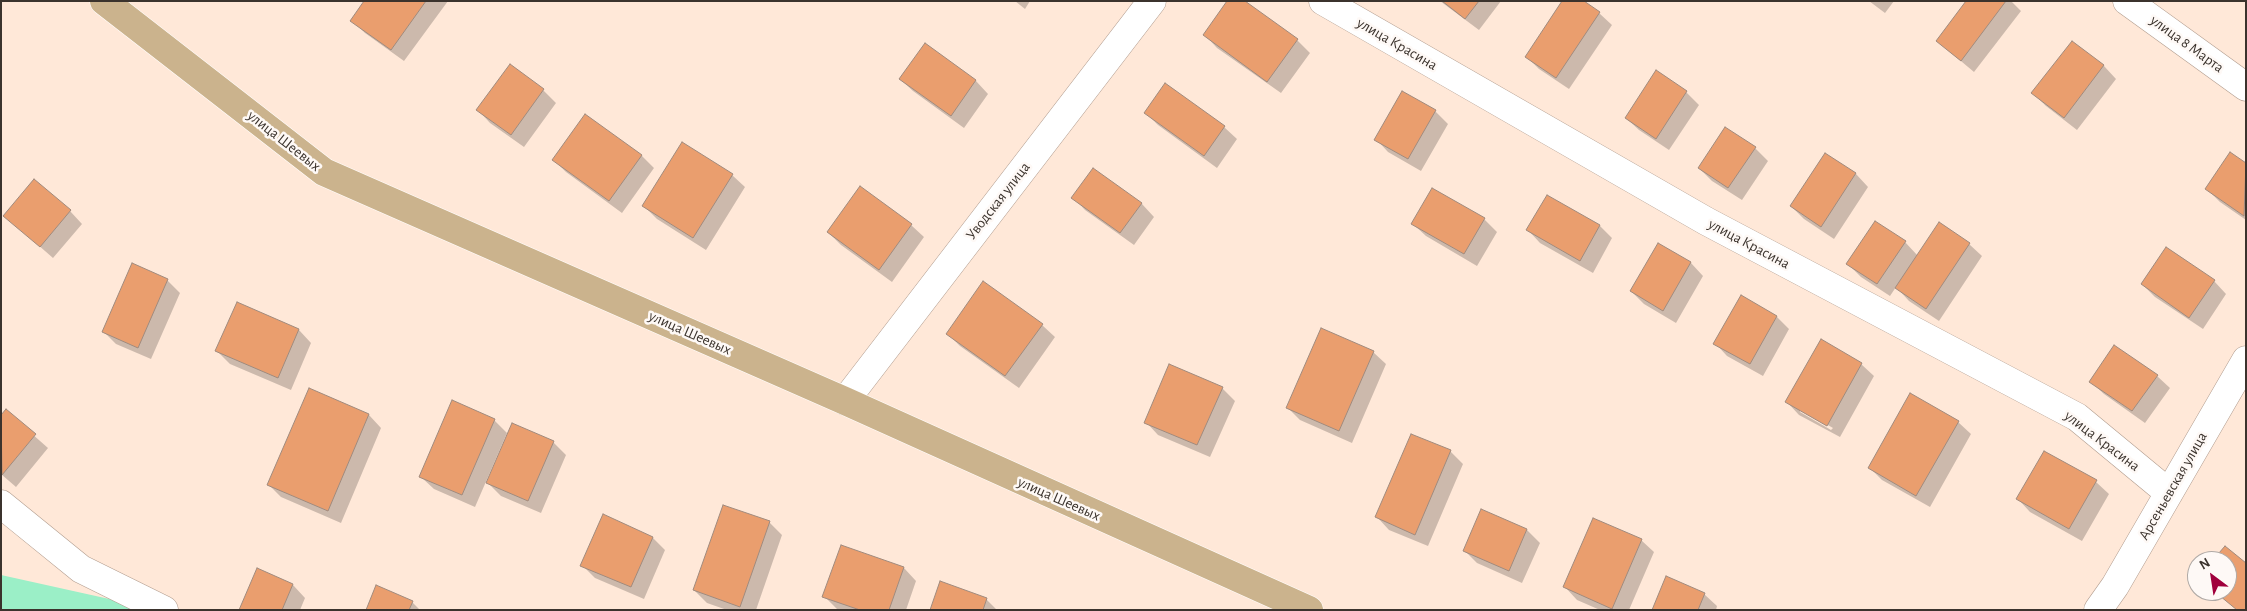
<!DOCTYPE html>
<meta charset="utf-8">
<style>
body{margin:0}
#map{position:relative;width:2247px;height:611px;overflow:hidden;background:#ffe8d8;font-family:"Alegreya Sans",sans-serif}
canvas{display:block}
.frame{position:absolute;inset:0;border:2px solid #3b332d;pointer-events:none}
.north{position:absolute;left:2187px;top:551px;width:50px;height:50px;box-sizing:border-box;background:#fef9f6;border:1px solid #b0aaa6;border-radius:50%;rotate:329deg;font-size:14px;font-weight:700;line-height:20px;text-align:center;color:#3b332d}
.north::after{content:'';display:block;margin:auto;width:18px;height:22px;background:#a0003c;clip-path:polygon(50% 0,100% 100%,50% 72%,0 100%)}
</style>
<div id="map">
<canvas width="2247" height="611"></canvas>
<div class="frame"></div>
<div class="north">N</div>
</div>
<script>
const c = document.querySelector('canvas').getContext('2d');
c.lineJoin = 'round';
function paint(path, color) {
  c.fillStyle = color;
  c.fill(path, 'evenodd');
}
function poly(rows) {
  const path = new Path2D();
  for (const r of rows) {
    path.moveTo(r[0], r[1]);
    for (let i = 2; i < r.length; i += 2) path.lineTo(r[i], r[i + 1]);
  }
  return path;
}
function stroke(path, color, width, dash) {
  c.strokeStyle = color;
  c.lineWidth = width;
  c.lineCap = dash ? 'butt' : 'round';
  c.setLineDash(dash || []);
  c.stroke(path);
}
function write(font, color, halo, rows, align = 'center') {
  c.font = font + ' "Alegreya Sans",sans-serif';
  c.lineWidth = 5;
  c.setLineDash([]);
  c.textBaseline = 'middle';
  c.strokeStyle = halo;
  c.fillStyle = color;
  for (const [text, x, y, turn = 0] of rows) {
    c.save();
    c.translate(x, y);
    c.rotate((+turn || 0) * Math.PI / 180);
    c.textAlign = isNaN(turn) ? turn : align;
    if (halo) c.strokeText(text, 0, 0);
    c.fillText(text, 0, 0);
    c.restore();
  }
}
paint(poly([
 [1,575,159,610,1,610]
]), '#9befc7');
paint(poly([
 [366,1,448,1,404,61,365,33,352,20],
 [1015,1,1030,1,1025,9],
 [1440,1,1501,1,1479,30],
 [1869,1,1894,1,1885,13],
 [1968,1,2011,1,2021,11,1974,72,1937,41],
 [1599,13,1612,25,1569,89,1539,69,1527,57],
 [1205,35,1297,40,1310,53,1281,93,1217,48],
 [2072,42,2104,66,2116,79,2077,130,2046,106,2033,93],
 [925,45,976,81,988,94,964,128,913,91,900,79],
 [510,66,543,90,556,103,524,147,490,123,478,110],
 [1686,92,1699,105,1669,150,1639,130,1626,118],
 [1402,93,1435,111,1448,124,1421,171,1388,152,1376,139],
 [1146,113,1224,127,1237,139,1217,168,1158,125],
 [585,116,642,156,654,168,622,213,566,172,554,160],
 [1755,148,1768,161,1742,200,1712,181,1699,168],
 [1826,154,1856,174,1868,187,1834,239,1804,219,1791,206],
 [2246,164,2246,220,2220,202,2207,189],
 [1093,170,1142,204,1154,217,1134,245,1085,210,1073,197],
 [732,175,745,187,706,250,657,219,644,206],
 [70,211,82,224,53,258,5,216],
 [1484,219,1497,232,1477,266,1426,236,1413,224],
 [911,225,924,237,892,282,841,245,828,232],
 [1600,226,1612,238,1593,273,1540,243,1528,230],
 [1905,242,1918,256,1969,244,1982,256,1939,321,1909,301,1896,287,1890,296,1861,277,1848,264],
 [1658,244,1691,263,1703,276,1676,323,1644,304,1631,291],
 [167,280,180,293,151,359,116,344,104,332],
 [2214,281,2226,294,2203,329,2155,297,2142,284],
 [237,303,299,330,311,343,291,390,230,364,217,351],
 [1777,317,1789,329,1763,376,1727,356,1715,343],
 [1042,325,1055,337,1019,388,960,346,947,333],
 [1373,352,1386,364,1352,443,1300,420,1288,408],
 [1861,364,1874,376,1840,437,1799,415,1787,402],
 [1800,409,1833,428,1831,430,1800,412],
 [2157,376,2170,388,2145,423,2104,394,2091,382],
 [1222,388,1235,401,1210,457,1158,435,1146,422],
 [309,390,369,415,381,428,341,523,281,497,268,484],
 [6,411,48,448,16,487,1,474,1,417],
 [494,420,507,433,475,507,434,489,421,477],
 [1958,422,1971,434,1930,507,1882,480,1869,467],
 [553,442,566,455,541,513,501,496,488,483],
 [1450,451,1463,464,1428,546,1389,530,1377,517],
 [2044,452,2096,482,2109,494,2082,541,2030,512,2018,499],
 [1481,511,1527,530,1540,543,1522,583,1477,563,1464,550],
 [769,522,782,535,756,610,727,610,707,603,694,590],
 [653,538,665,550,644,599,595,578,582,565],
 [1641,540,1654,552,1629,610,1600,610,1577,600,1565,587],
 [841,546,904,568,916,581,906,610,837,609,824,596],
 [257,570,293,585,305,598,300,610,240,610],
 [1704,594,1717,606,1716,610,1653,610],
 [986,599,997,610,931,610],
 [412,602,420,610,367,610]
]), '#0003');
const building = poly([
 [364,1,426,1,391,50,350,21,364,1],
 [1227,1,1245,1,1298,39,1267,82,1203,35,1227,1],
 [1442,1,1479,1,1465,19,1442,1],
 [1562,1,1584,1,1600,12,1556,78,1525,57,1562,1],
 [1966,1,2006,1,1961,61,1936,41,1966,1],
 [2072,41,2104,65,2064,118,2031,93,2072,41],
 [925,43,976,80,951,116,899,79,925,43],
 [510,64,544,89,511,135,476,110,510,64],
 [1656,70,1687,91,1656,139,1625,118,1656,70],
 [1165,83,1225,126,1204,156,1144,113,1165,83],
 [1402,91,1436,110,1408,159,1374,140,1402,91],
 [585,114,642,155,609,201,552,160,585,114],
 [1725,127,1756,147,1728,188,1698,168,1725,127],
 [682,142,733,174,693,238,642,206,682,142],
 [2230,152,2246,163,2244,216,2205,189,2230,152],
 [1825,153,1856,173,1821,227,1790,206,1825,153],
 [1093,168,1142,203,1120,233,1071,198,1093,168],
 [34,179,71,210,40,247,3,216,34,179],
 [860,186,912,224,879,270,827,232,860,186],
 [1432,188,1485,218,1464,254,1411,224,1432,188],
 [1547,195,1600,225,1580,261,1526,230,1547,195],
 [1875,221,1906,241,1877,284,1846,264,1875,221],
 [1939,222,1970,243,1926,309,1895,288,1939,222],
 [1658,243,1691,262,1663,311,1630,291,1658,243],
 [2166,247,2215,280,2189,318,2141,284,2166,247],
 [132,263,168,279,138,348,102,332,132,263],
 [983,281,1043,324,1005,376,946,334,983,281],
 [1741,295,1777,316,1750,364,1713,344,1741,295],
 [237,302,299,329,278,378,215,351,237,302],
 [1321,328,1374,351,1339,431,1286,408,1321,328],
 [1821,339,1862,363,1827,426,1785,402,1821,339],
 [2114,345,2158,375,2132,411,2089,382,2114,345],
 [1169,364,1223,387,1197,445,1144,423,1169,364],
 [309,388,369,414,328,511,267,485,309,388],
 [1910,393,1959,421,1916,496,1868,468,1910,393],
 [452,400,495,419,462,495,419,477,452,400],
 [6,409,36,434,2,475,1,415,6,409],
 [512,423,554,441,528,501,486,483,512,423],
 [1411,434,1451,450,1415,535,1375,517,1411,434],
 [2044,451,2097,480,2069,529,2016,499,2044,451],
 [723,505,770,521,740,607,693,590,723,505],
 [1481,509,1527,529,1509,571,1463,551,1481,509],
 [603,514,653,537,631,587,580,566,603,514],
 [1593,518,1642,539,1612,609,1563,587,1593,518],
 [841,545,904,567,889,610,860,610,822,597,841,545],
 [2225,546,2246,563,2246,610,2237,610,2214,591,2227,591,2227,561,2212,561,2225,546],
 [257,568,293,584,282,610,239,610,257,568],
 [1666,576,1705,593,1698,610,1652,610,1666,576],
 [940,581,987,598,983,610,930,610,940,581],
 [376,585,413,601,409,610,366,610,376,585]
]);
paint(building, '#ea9e6e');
stroke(building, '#a08a7d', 1);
const minor = poly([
 [1323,1,1706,221,2077,417,2169,493],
 [2127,1,2246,87],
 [845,401,1152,1],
 [1,504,81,569,164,610],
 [2098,610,2115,586,2246,360]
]);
const major = poly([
 [104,1,324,172,845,401,1309,610]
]);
stroke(minor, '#b19c8e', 29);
stroke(major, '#fff', 29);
stroke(minor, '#fff', 28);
stroke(major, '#cbb38d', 28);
write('15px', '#3b332d', '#fef9f6', [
 ["улица Красина",1397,44,30],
 ["улица 8 Марта",2187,44,36],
 ["улица Шеевых",284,141,38],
 ["Уводская улица",998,201,-52],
 ["улица Красина",1749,244,28],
 ["улица Шеевых",690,333,24],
 ["улица Красина",2102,441,37],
 ["Арсеньевская улица",2173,486,-60],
 ["улица Шеевых",1059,499,24]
]);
</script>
